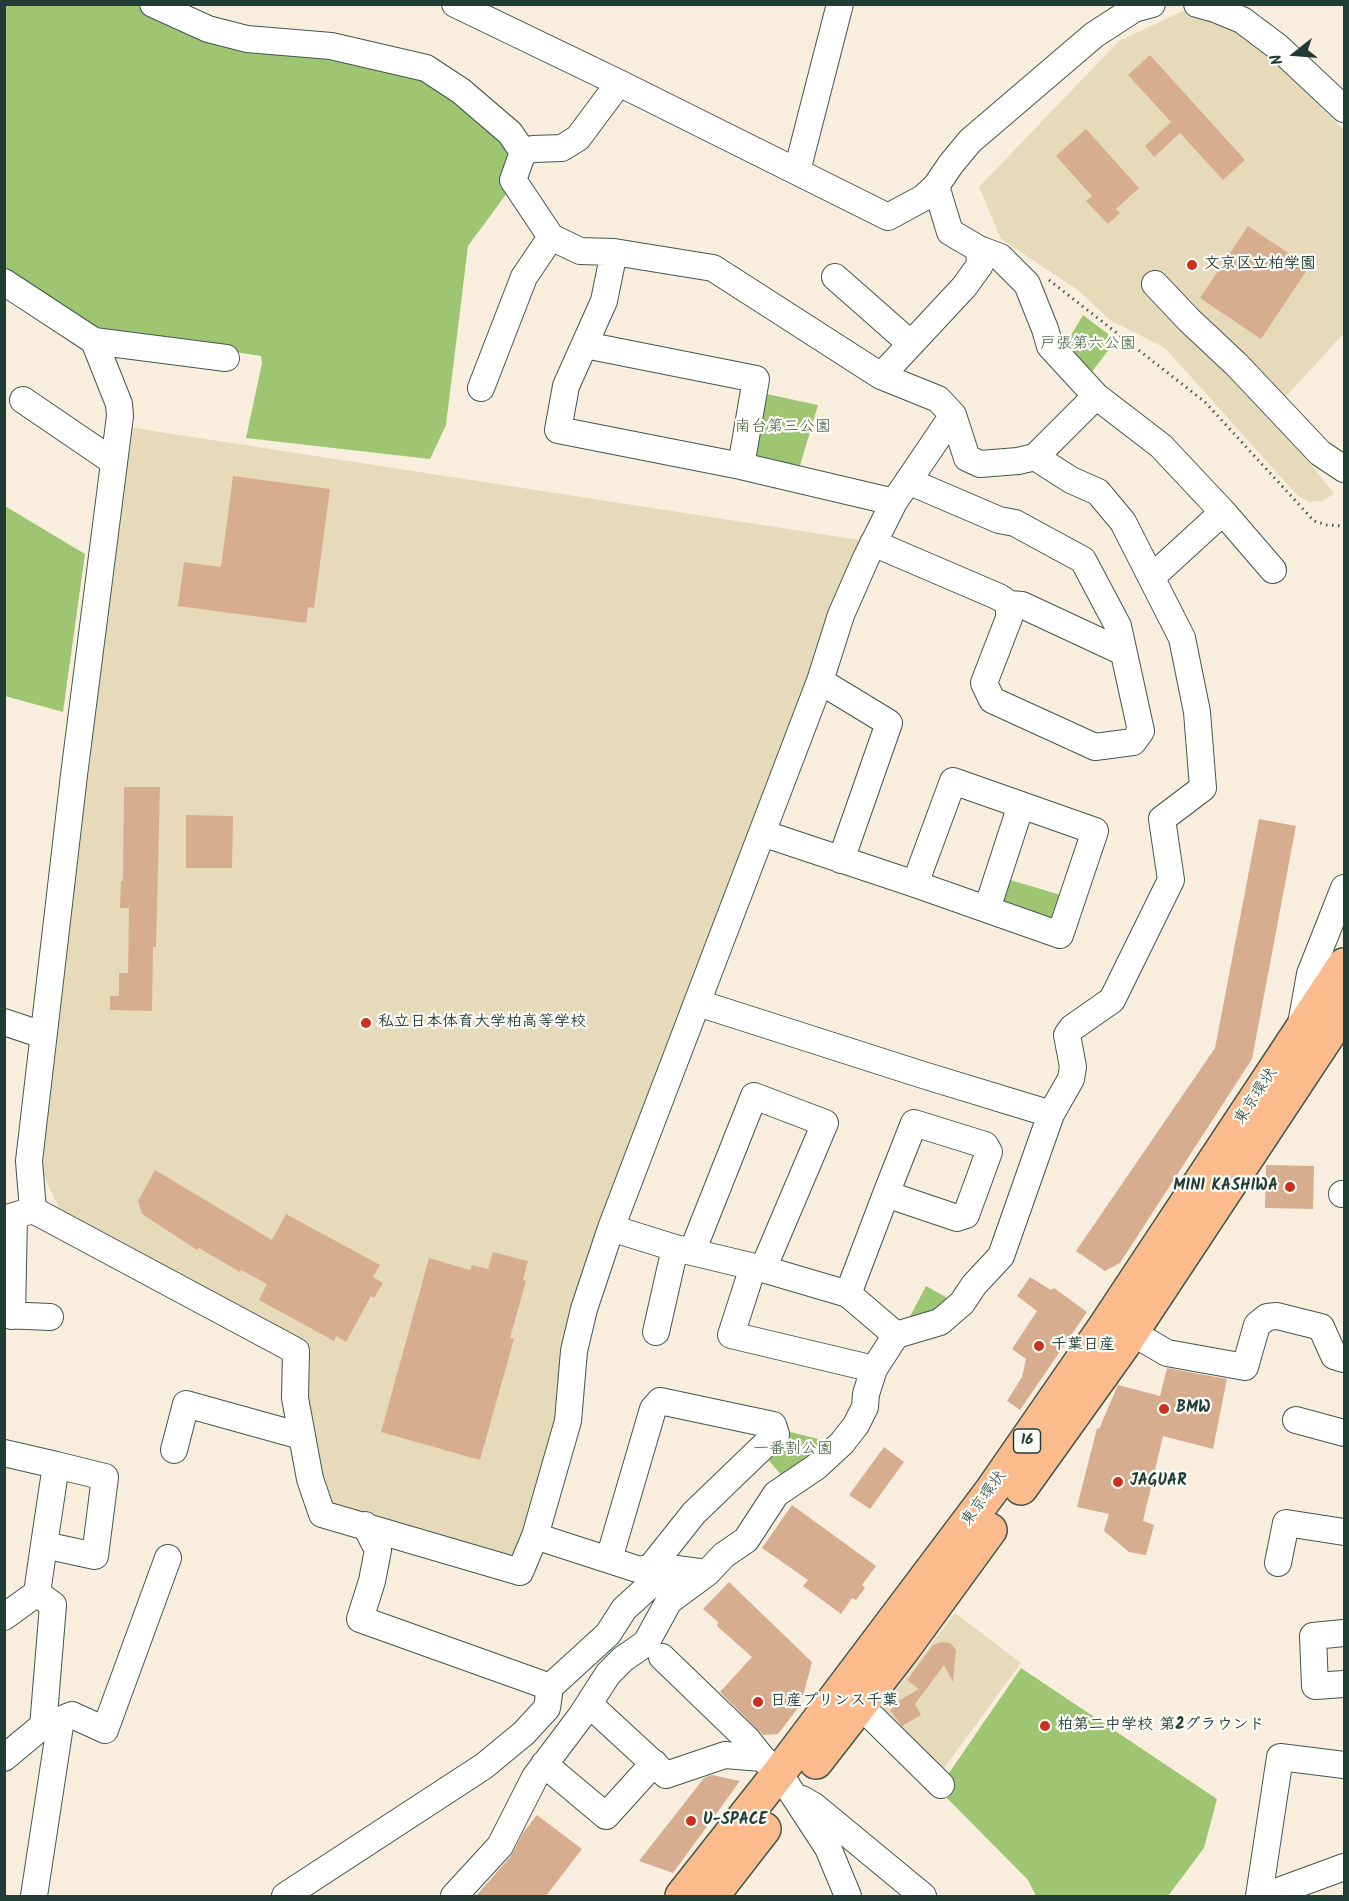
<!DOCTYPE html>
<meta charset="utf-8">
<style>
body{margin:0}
#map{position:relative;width:1349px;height:1901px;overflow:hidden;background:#f9eede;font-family:Kalam,sans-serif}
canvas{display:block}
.frame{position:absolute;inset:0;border:6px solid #1f3d34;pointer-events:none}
.north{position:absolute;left:1265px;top:24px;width:60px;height:60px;-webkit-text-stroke:4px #fdfcf7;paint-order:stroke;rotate:253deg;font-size:16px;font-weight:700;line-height:24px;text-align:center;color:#1f3d34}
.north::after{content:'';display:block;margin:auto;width:21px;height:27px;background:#1f3d34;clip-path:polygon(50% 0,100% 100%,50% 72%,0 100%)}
</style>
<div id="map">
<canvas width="1349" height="1901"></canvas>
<div class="frame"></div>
<div class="north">N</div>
</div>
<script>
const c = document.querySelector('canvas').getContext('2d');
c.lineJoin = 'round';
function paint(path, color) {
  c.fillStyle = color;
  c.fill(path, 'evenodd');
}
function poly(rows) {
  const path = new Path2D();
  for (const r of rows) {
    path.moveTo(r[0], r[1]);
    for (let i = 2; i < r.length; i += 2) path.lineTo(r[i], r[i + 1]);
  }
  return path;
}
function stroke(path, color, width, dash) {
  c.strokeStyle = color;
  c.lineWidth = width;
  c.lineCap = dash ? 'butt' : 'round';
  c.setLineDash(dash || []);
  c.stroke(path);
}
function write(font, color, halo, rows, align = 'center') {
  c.font = font + ' Kalam,"Klee One",sans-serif';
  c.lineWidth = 4.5;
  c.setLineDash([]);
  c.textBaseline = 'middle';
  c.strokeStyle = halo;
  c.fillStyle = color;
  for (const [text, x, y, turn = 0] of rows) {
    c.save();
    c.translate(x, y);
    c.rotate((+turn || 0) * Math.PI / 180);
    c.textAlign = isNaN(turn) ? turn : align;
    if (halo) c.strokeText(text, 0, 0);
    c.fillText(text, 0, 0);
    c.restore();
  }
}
paint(poly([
 [1185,10,1238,27,1344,130,1344,333,1271,413,1334,494,1322,501,1309,502,1297,495,1165,348,1110,320,1078,290,1001,239,979,187,1119,41],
 [128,427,866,541,730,888,559,1425,519,1558,328,1509,314,1473,301,1350,63,1217,35,1157],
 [955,1613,1021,1663,939,1775,879,1712]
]), '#e7daba');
paint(poly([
 [4,5,142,5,422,71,458,95,514,155,510,189,468,246,446,425,430,459,246,438,262,363,261,356,98,331,5,271],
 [1083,315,1116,340,1088,377,1062,350],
 [762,393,818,405,799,469,753,460],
 [5,506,85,554,63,712,5,696],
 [1004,878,1064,896,1057,919,1049,922,1000,906],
 [926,1286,953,1301,938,1315,906,1324],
 [791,1432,830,1442,783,1477,764,1455,786,1434],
 [1021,1668,1217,1799,1204,1848,1168,1896,1036,1896,1028,1880,938,1789]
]), '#9ec672');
paint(poly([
 [1150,55,1245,160,1223,180,1180,133,1154,157,1145,146,1171,122,1128,75],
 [1086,129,1139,188,1116,209,1120,213,1108,224,1086,201,1092,196,1056,156],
 [1248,226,1309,267,1261,339,1200,298],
 [233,476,330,489,314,608,308,607,306,623,178,606,184,562,221,567],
 [124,787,160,787,156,947,153,947,152,1011,110,1010,110,996,119,996,119,973,128,973,129,908,120,908,121,881,123,881],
 [186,815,233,816,232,868,186,868],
 [1259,819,1296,826,1252,1059,1120,1263,1105,1271,1076,1251,1215,1048],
 [1266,1165,1314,1166,1313,1209,1265,1208],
 [155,1170,272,1240,286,1214,380,1265,373,1277,383,1283,374,1298,371,1296,346,1342,336,1336,334,1341,259,1300,267,1284,241,1270,240,1272,199,1248,197,1250,142,1214,138,1201],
 [493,1252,528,1261,523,1280,526,1281,510,1338,514,1339,480,1460,381,1432,429,1258,470,1270,472,1265,488,1269],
 [1030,1277,1051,1290,1054,1288,1087,1312,1020,1410,1007,1401,1022,1377,1026,1359,1012,1349,1037,1311,1017,1296],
 [1167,1368,1227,1379,1213,1449,1163,1436,1143,1521,1154,1525,1146,1555,1129,1552,1104,1531,1109,1514,1077,1507,1097,1428,1099,1429,1118,1385,1160,1396],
 [884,1447,904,1462,870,1509,849,1495],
 [792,1505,876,1566,862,1585,865,1588,856,1600,852,1598,841,1614,803,1586,808,1580,762,1548],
 [729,1582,812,1662,801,1704,778,1734,763,1735,720,1692,752,1657,717,1626,718,1622,703,1609],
 [941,1642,950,1643,956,1650,953,1682,944,1665,915,1704,921,1715,902,1726,890,1710,898,1705,897,1702,919,1689,907,1680,933,1645],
 [712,1775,740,1781,673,1873,639,1861,704,1778],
 [537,1815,582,1849,546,1896,476,1896,511,1856,523,1833]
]), '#d7ad90');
const minor = poly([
 [153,4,208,29,247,39,331,46,426,68,461,91,510,133,523,152],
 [455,4,619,83,888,217,923,198,936,186,951,164,970,141,1094,35,1134,9,1152,4],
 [1197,4,1215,9,1242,20,1278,47,1344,109],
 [797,171,840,4],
 [936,186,950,232,979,249,1000,257,1027,284,1045,329,1050,346,1096,396,1161,446,1223,512,1273,570],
 [551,237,580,251,614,252,713,268,881,376,938,399,953,415],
 [614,252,604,301,566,386,558,430,741,466,894,502],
 [835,277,911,344],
 [4,282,94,341,119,404,120,416,74,775,29,1161,33,1210],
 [1155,284,1189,320,1237,365,1320,453,1344,469],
 [94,341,226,358],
 [585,345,756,379,741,466],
 [881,376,964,287,980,265,979,249],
 [481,388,524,277,551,237,513,180,523,152,533,149,562,148,578,138,619,83],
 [23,400,114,462],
 [873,543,999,597,1009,604,1009,618,984,683,992,700,1095,747,1133,742,1141,731,1118,626,1083,560,1015,523,999,520,908,481],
 [1152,577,1223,512],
 [1009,604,1022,605,1123,652],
 [820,681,889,723,841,860],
 [762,833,915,884,1060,935,1095,831,953,781,915,884],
 [987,909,1021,805],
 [698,1003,923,1075,1051,1114],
 [4,1022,43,1035],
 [1301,1024,1310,974,1344,888],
 [1342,1194,1344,1194],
 [4,1219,33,1210,296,1351,295,1398,310,1479,322,1514,520,1572,535,1536,568,1421,574,1351,584,1309,611,1228,820,681,841,615,866,558,894,502,953,415,967,458,980,464,1018,461,1035,457,1096,396],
 [611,1228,675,1248,763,1269,848,1294,896,1335],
 [692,1252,754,1096,825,1123,763,1269],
 [753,1267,731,1335,874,1369],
 [848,1294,886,1194,914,1123,985,1145,989,1152,966,1215,957,1218,886,1194],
 [4,1315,50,1317],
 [12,1316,14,1216],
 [656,1332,675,1248],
 [1131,1332,1167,1353,1245,1367,1257,1325,1267,1317,1277,1316,1321,1327,1334,1356,1344,1359],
 [1296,1420,1344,1433],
 [174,1450,186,1404,301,1436],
 [4,1453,56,1465],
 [535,1536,640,1570,651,1567,694,1513,776,1434,773,1425,660,1401,653,1409,609,1559],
 [1278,1563,1286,1523,1344,1532],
 [37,1593,53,1605,43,1727],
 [4,1617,37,1593,44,1545,56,1465,105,1477,95,1556,44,1545],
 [1344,1633,1313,1636,1315,1686,1344,1684],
 [662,1657,747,1739,762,1758],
 [550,1687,608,1634,624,1609,659,1577,670,1570,676,1569,707,1573],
 [589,1704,666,1775,725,1755,762,1758,779,1773,828,1848,848,1896],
 [870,1715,941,1785],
 [4,1758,40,1728,72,1715,105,1730,168,1558],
 [544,1764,606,1816,654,1763],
 [802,1799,814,1806,923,1896],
 [34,1896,61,1719],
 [285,1896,484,1766,524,1733,547,1708,550,1687,360,1619,372,1581,378,1550,365,1525],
 [454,1896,500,1846,535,1777,581,1716,608,1674,623,1659,646,1643,669,1601,707,1573,724,1555,746,1540,776,1494,816,1467,842,1443,856,1425,865,1407,866,1394,874,1369,896,1335,940,1322,962,1303,974,1285,1001,1256,1051,1114,1071,1079,1073,1067,1067,1035,1072,1028,1112,1000,1171,880,1162,819,1203,788,1197,712,1182,638,1123,522,1098,492,1071,480,1035,457],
 [1259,1896,1280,1757,1344,1765],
 [1265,1896,1344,1867]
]);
const highway = poly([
 [1021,1488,1124,1344,1344,1011],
 [816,1762,902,1651,990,1530],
 [682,1896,779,1773,992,1490,1104,1328,1344,965],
 [712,1896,764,1829]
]);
stroke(minor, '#40584e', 28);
stroke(highway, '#40584e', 36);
stroke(poly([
 [1049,280,1205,402,1314,521,1327,525,1344,526]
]), '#40584e', 3, [1.5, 4.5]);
stroke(minor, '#fff', 26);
stroke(highway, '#fbbb8d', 33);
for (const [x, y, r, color] of [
 [1192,265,6,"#c8321e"],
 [366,1023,6,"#c8321e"],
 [1290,1187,6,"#c8321e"],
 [1039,1346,6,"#c8321e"],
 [1164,1409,6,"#c8321e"],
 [1118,1482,6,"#c8321e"],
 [758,1702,6,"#c8321e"],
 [1045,1726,6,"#c8321e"],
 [691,1821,6,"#c8321e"]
]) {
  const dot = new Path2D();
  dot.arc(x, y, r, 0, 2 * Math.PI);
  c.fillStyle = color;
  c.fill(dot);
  stroke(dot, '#fdfcf7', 2);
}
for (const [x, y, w] of [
 [1027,1441,27]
]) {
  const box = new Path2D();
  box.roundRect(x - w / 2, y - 12, w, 24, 4.5);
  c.fillStyle = '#fdfcf7';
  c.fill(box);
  stroke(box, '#1f3d34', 1.5);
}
write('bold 15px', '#1f3d34', null, [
 ["16",1027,1441]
]);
write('bold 16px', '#1f3d34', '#fdfcf7', [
 ["文京区立柏学園",1204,265],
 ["私立日本体育大学柏高等学校",378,1023],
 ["MINI KASHIWA",1278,1187,"right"],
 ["千葉日産",1051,1346],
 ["BMW",1176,1409],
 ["JAGUAR",1130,1482],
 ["日産プリンス千葉",770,1702],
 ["柏第二中学校 第2グラウンド",1057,1726],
 ["U-SPACE",703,1821]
], 'left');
write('16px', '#3f5f44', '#fdfcf7', [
 ["戸張第六公園",1088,345],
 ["南台第三公園",783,428],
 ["一番割公園",793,1450]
]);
write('16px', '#1f3d34', '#fdfcf7', [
 ["東京環状",1257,1097,-57],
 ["東京環状",985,1499,-54]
]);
</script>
